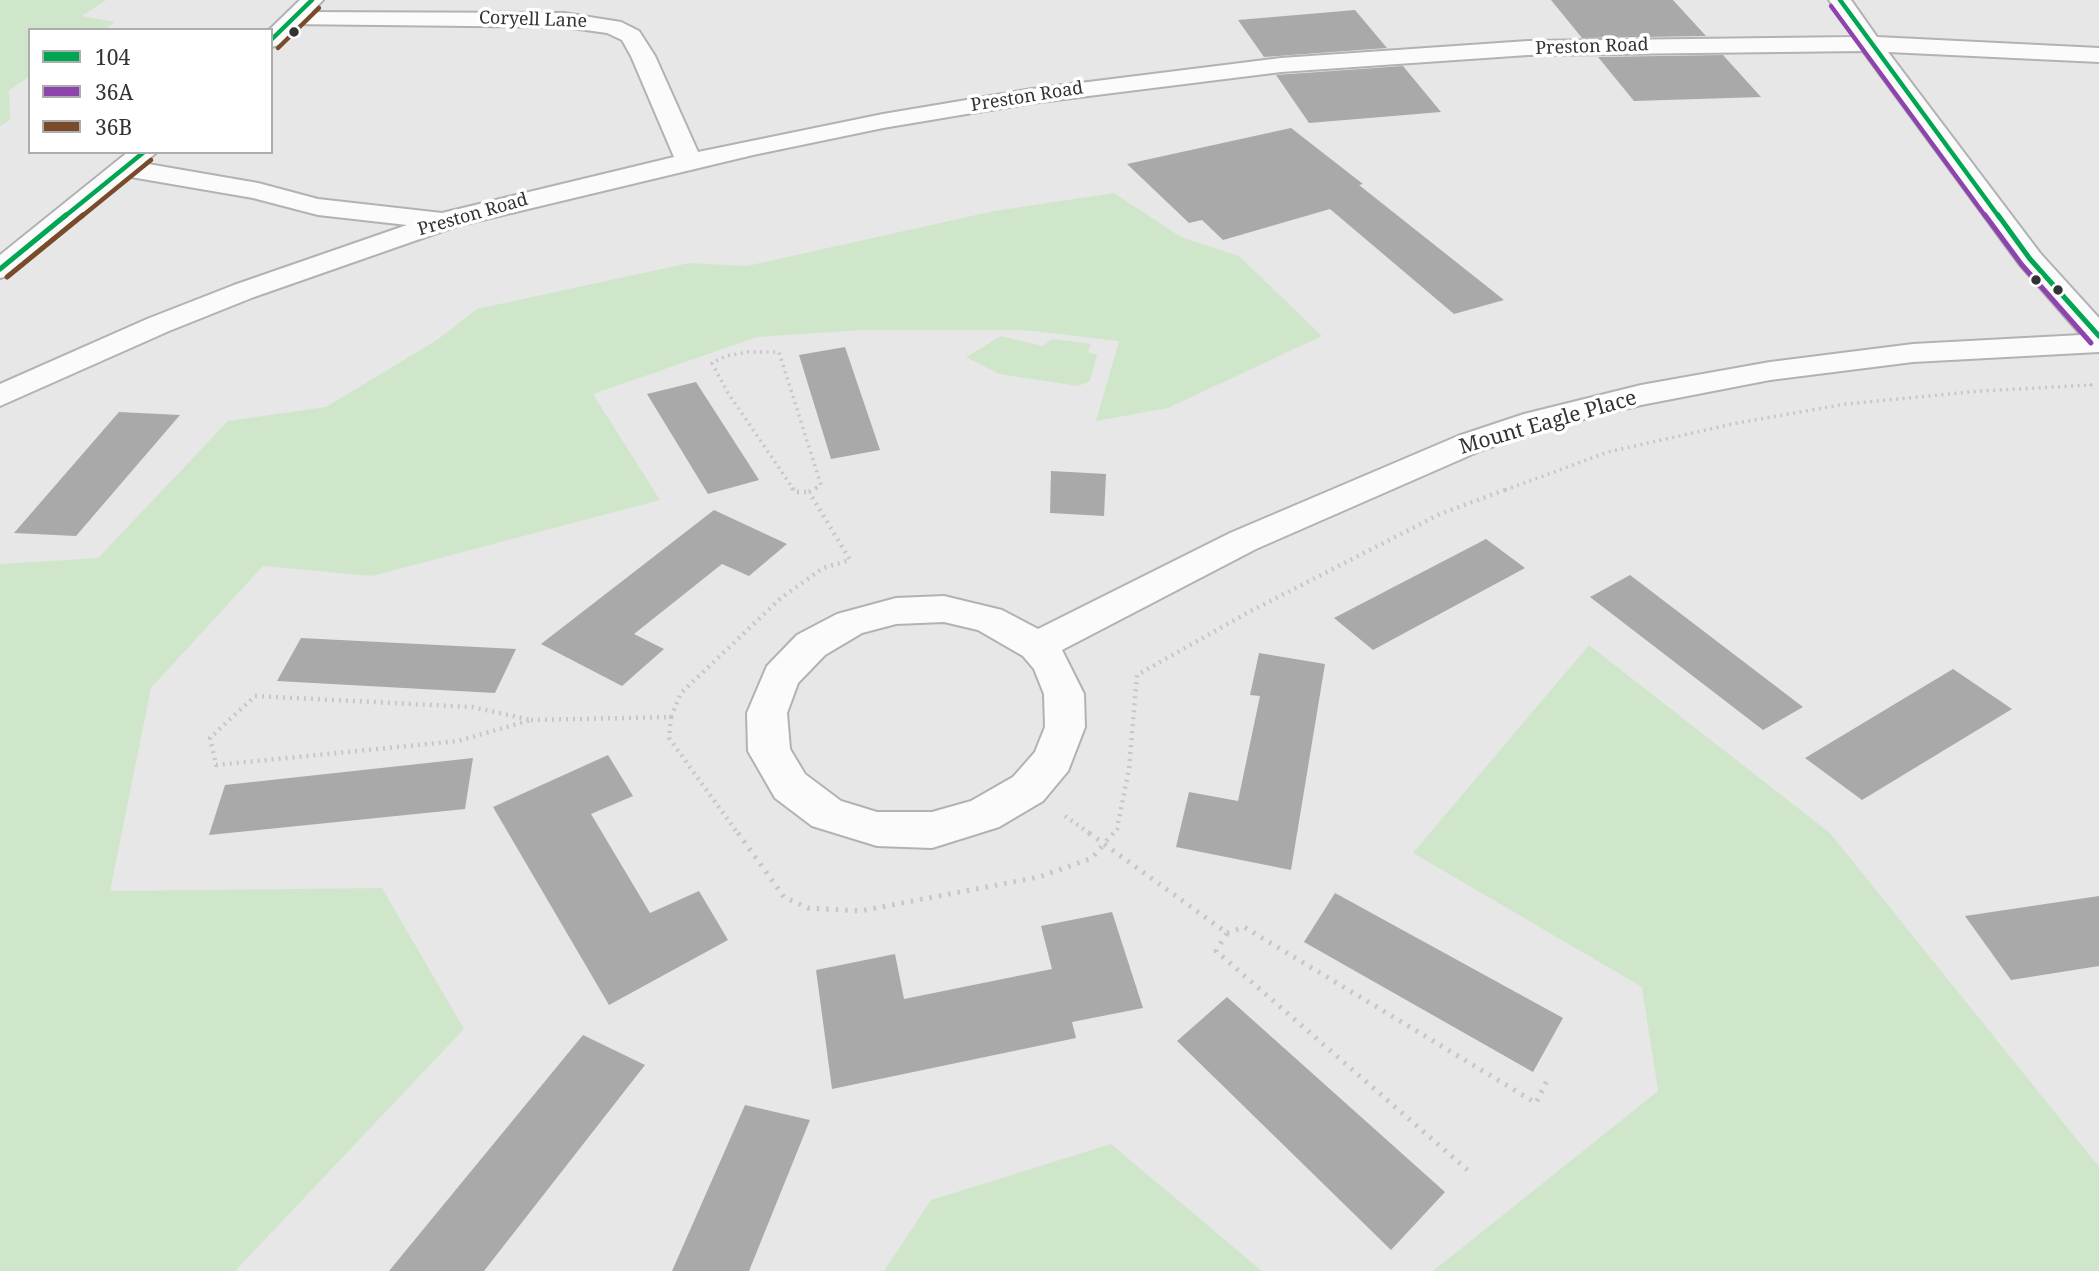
<!DOCTYPE html>
<style>
body{margin:0}
#map{position:relative;width:2099px;height:1271px;overflow:hidden;background:#e7e7e7;font-family:"Noto Serif",serif}
canvas{display:block}
.legend{position:absolute;left:28px;top:28px;width:245px;height:126px;box-sizing:border-box;background:#fff;border:2px solid #adadad;margin:0;padding:9px 12px;list-style:none;font-size:21px;color:#333}
.legend li{display:flex;align-items:center;gap:14px;height:35px}
.legend b{width:35px;border:2px solid #adadad}
</style>
<div id="map">
<canvas width="2099" height="1271"></canvas>
<ul class="legend">
<li><b style="height:9px;background:#00a651"></b>104</li>
<li><b style="height:9px;background:#8e44ad"></b>36A</li>
<li><b style="height:9px;background:#7a4b2a"></b>36B</li>
</ul>
</div>
<script>
const c = document.querySelector('canvas').getContext('2d');
c.lineJoin = 'round';
function paint(path, color) {
  c.fillStyle = color;
  c.fill(path, 'evenodd');
}
function poly(rows) {
  const path = new Path2D();
  for (const r of rows) {
    path.moveTo(r[0], r[1]);
    for (let i = 2; i < r.length; i += 2) path.lineTo(r[i], r[i + 1]);
  }
  return path;
}
function stroke(path, color, width, dash) {
  c.strokeStyle = color;
  c.lineWidth = width;
  c.lineCap = dash ? 'butt' : 'round';
  c.setLineDash(dash || []);
  c.stroke(path);
}
function write(font, color, halo, rows, align = 'center') {
  c.font = font + ' "Noto Serif",serif';
  c.lineWidth = 7;
  c.setLineDash([]);
  c.textBaseline = 'middle';
  c.strokeStyle = halo;
  c.fillStyle = color;
  for (const [text, x, y, turn = 0] of rows) {
    c.save();
    c.translate(x, y);
    c.rotate((+turn || 0) * Math.PI / 180);
    c.textAlign = isNaN(turn) ? turn : align;
    if (halo) c.strokeText(text, 0, 0);
    c.fillText(text, 0, 0);
    c.restore();
  }
}
paint(poly([
 [0,0,106,0,82,16,115,22,104,30,30,30,30,76,9,90,10,120,0,126],
 [1114,193,1181,237,1239,256,1322,336,1168,408,1096,421,1119,341,1023,330,863,330,757,337,593,394,660,500,372,576,263,566,151,688,110,891,382,888,464,1029,235,1271,0,1271,0,564,98,558,228,421,326,407,437,340,477,309,689,263,747,266,994,211],
 [1001,336,1042,346,1053,339,1091,344,1088,352,1097,355,1090,381,1078,386,999,374,966,357],
 [1589,645,1830,833,2099,1167,2099,1271,1433,1271,1658,1091,1642,987,1413,853],
 [1111,1144,1262,1271,884,1271,931,1200]
]), '#d0e6cb');
paint(poly([
 [1551,0,1673,0,1706,36,1582,38],
 [1355,10,1387,48,1264,57,1238,20],
 [1723,55,1761,97,1634,101,1598,57],
 [1403,66,1441,112,1309,123,1276,75],
 [1291,128,1363,184,1359,185,1504,300,1454,314,1330,209,1223,240,1202,220,1189,223,1127,164],
 [845,347,880,450,831,459,799,355],
 [696,382,754,472,759,480,708,494,647,394],
 [119,412,180,415,76,536,14,533],
 [1051,471,1106,474,1104,516,1050,513],
 [714,510,787,544,749,576,722,564,634,634,664,649,622,686,541,644],
 [1486,539,1525,568,1373,650,1334,618],
 [1630,575,1803,707,1763,730,1590,597],
 [301,638,516,649,495,693,277,681],
 [1259,653,1325,664,1291,870,1176,847,1189,792,1238,801,1260,696,1250,695],
 [1953,669,2012,709,1862,800,1805,758],
 [608,755,633,796,591,814,650,913,699,891,728,940,609,1005,493,807],
 [473,758,465,809,209,835,225,785],
 [1335,893,1563,1018,1533,1072,1304,942],
 [2099,896,2099,966,2011,980,1965,916],
 [1112,912,1143,1008,1072,1022,1076,1038,832,1089,816,970,895,954,904,999,1052,969,1041,926],
 [1227,997,1445,1192,1391,1250,1177,1041],
 [583,1035,645,1065,484,1271,389,1271],
 [745,1105,810,1120,749,1271,672,1271]
]), '#a9a9a9');
const minor = poly([
 [1829,0,1851,0,1877,37,2099,48,2099,62,1888,52,2040,253,2099,318,2099,352,1913,362,1770,380,1641,405,1548,428,1482,450,1256,549,1062,650,1084,694,1085,727,1068,771,1043,801,999,827,932,848,877,846,812,826,775,798,748,751,747,713,767,666,797,635,837,614,896,598,944,596,1002,610,1038,629,1230,533,1458,436,1524,414,1641,385,1770,362,1913,344,2081,335,2020,265,1863,51,1528,55,1281,72,1032,103,883,128,753,155,457,226,254,297,169,331,0,406,0,384,147,319,234,285,407,225,318,215,253,198,125,176,116,174,112,168,116,162,125,160,258,183,318,199,442,213,674,157,631,56,622,40,607,33,564,27,286,24,283,19,286,14,294,12,564,13,621,22,639,31,655,56,698,152,883,114,1032,89,1281,58,1528,41,1854,37,1829,0],
 [944,622,978,630,1023,656,1034,669,1044,694,1045,727,1035,752,1013,777,971,801,932,812,877,812,841,801,805,774,790,749,787,713,798,683,825,655,862,633,896,624,944,622]
]);
const tertiary = poly([
 [300,0,323,0,279,45,271,47,271,30,269,30,300,0],
 [128,152,157,152,10,275,0,278,0,255,128,152]
]);
stroke(minor, '#b2b2b2', 4);
stroke(tertiary, '#b2b2b2', 4);
stroke(poly([
 [794,490,728,393,712,363,726,356,748,352,779,352,821,485,813,490],
 [1505,490,1608,452,1737,423,1846,404,1980,391,2091,385,2087,381]
]), '#c7c7c7', 3.5, [2, 4.5]);
stroke(poly([
 [792,488,795,492,809,492],
 [809,492,816,488],
 [255,696,472,707,531,720,458,741,216,765,210,738,255,696],
 [671,717,681,693,781,598,823,568,850,560,809,492],
 [531,720,671,717,669,738,739,835],
 [1065,816,1092,835],
 [1112,835,1117,829,1129,769,1137,675,1247,613,1440,514,1510,488]
]), '#c7c7c7', 4.5, [2, 5]);
stroke(poly([
 [738,833,784,897,808,908,860,911,1039,877,1092,858,1113,833],
 [1089,833,1227,933,1216,951,1471,1173],
 [1227,933,1244,927,1536,1103,1549,1076]
]), '#c7c7c7', 5, [2.5, 7]);
paint(minor, '#fbfbfb');
paint(tertiary, '#fbfbfb');
stroke(poly([
 [1840,0,1999,217],
 [271,40,312,0],
 [64,217,144,152]
]), '#00a651', 4.5);
stroke(poly([
 [1998,215,2030,259,2099,336],
 [0,269,66,215]
]), '#00a651', 5);
stroke(poly([
 [1831,6,1986,217]
]), '#8e44ad', 4.5);
stroke(poly([
 [1985,215,2022,265,2091,343]
]), '#8e44ad', 5);
stroke(poly([
 [278,48,319,8],
 [81,217,151,160]
]), '#7a4b2a', 4.5);
stroke(poly([
 [7,277,83,215]
]), '#7a4b2a', 5);
for (const [x, y, r, color] of [
 [294,32,6,"#333"],
 [2036,280,6,"#333"],
 [2058,290,6,"#333"]
]) {
  const dot = new Path2D();
  dot.arc(x, y, r, 0, 2 * Math.PI);
  c.fillStyle = color;
  c.fill(dot);
  stroke(dot, '#fff', 2.5);
}
write('18px', '#333', '#fff', [
 ["Coryell Lane",533,20,2],
 ["Preston Road",1592,47,-2],
 ["Preston Road",1027,97,-9],
 ["Preston Road",473,215,-16]
]);
write('21px', '#333', '#fff', [
 ["Mount Eagle Place",1548,423,-16]
]);
</script>
